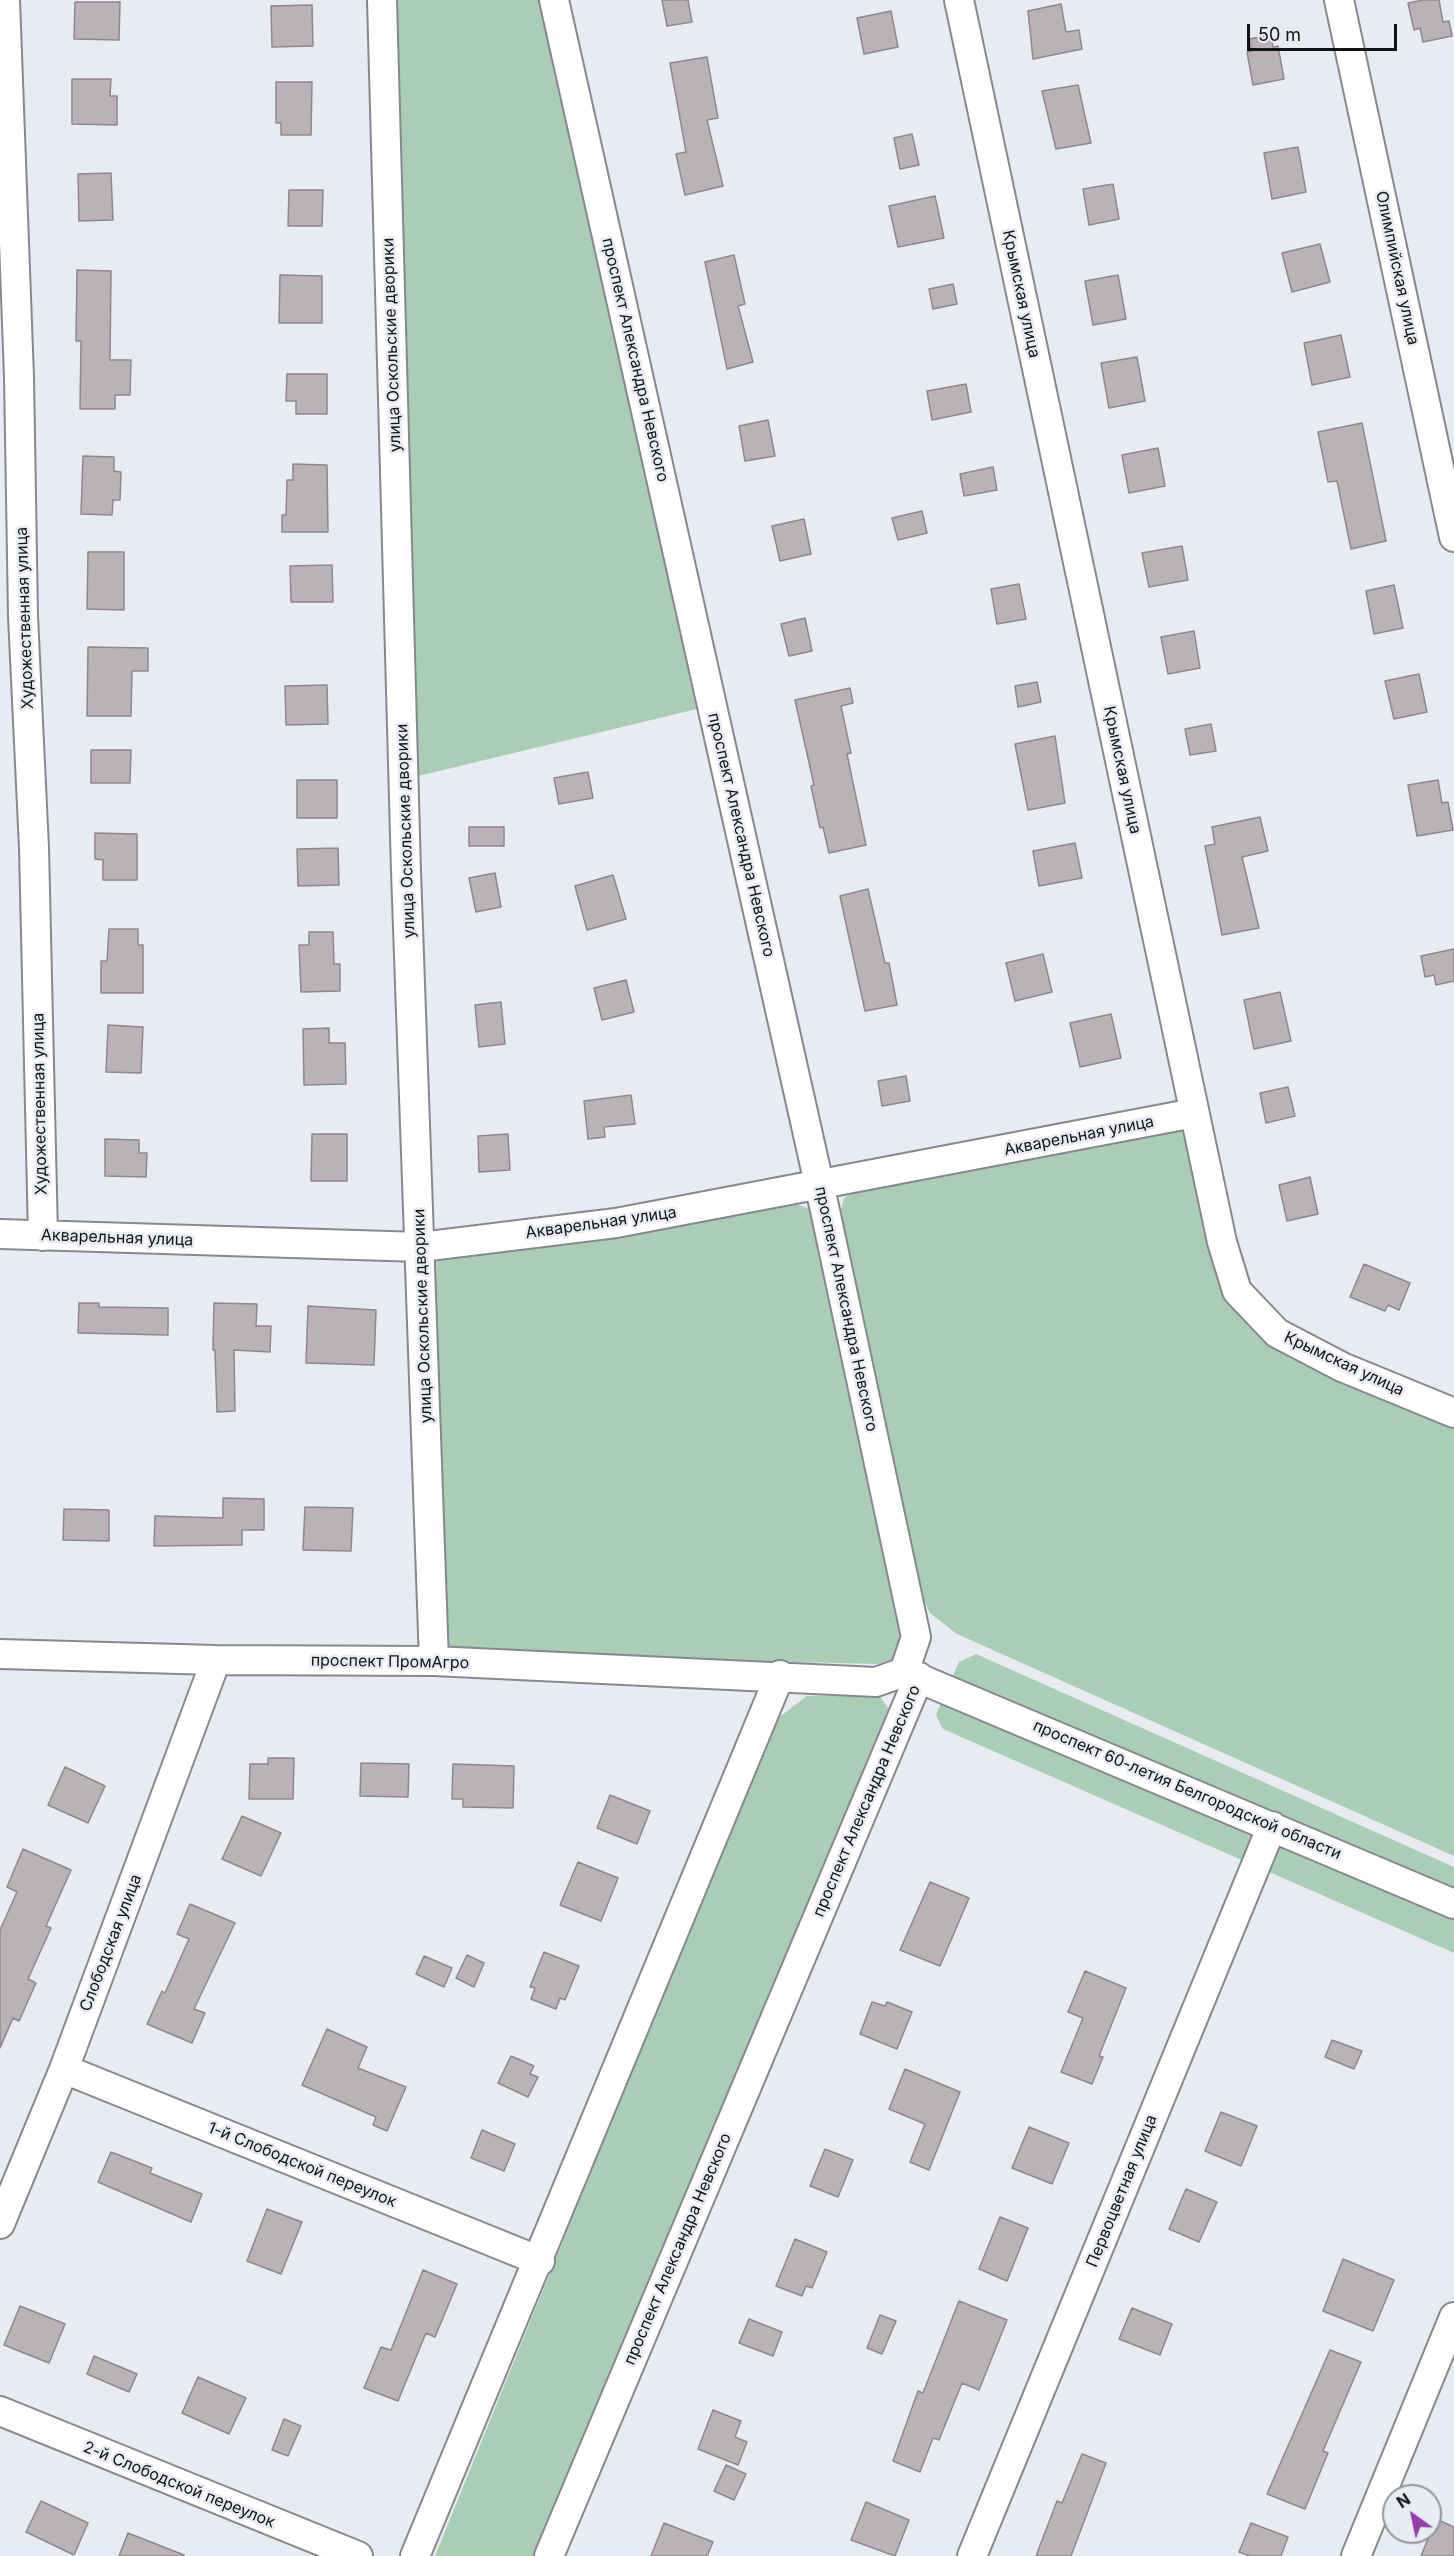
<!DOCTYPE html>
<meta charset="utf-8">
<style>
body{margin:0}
#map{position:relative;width:1454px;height:2556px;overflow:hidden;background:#e8ebf1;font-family:Inter,sans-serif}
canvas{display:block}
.north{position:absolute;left:1382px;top:2484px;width:60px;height:60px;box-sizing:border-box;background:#e8ebf1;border:2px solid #929599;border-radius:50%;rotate:327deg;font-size:16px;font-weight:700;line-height:24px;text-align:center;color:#121315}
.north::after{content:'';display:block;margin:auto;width:21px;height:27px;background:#953fad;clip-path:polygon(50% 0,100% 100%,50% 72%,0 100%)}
.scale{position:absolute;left:1247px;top:24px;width:150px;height:27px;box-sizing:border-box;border:3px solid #121315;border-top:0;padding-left:8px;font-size:18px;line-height:21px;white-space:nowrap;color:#121315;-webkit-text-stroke:4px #e8ebf1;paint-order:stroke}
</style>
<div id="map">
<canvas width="1454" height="2556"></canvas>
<div class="north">N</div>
<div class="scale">50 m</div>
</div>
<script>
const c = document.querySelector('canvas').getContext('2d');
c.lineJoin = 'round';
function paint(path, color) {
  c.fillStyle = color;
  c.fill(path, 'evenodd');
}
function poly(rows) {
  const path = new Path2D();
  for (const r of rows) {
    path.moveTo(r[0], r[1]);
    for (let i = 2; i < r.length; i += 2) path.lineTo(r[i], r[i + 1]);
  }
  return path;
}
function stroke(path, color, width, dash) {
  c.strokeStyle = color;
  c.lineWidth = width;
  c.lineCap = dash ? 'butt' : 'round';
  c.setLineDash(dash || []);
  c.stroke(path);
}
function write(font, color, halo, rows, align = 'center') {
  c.font = font + ' Inter,sans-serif';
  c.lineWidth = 5;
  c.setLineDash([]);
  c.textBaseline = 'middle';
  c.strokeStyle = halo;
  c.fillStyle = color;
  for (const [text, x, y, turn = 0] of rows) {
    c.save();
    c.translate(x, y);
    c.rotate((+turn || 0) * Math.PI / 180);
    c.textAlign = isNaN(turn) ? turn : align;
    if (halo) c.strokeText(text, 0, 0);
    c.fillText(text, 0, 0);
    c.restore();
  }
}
paint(poly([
 [391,0,542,0,701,708,414,777],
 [1167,1127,1186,1132,1248,1318,1454,1423,1454,1856,957,1634,930,1613,916,1585,839,1218,844,1198,857,1190],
 [794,1203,807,1208,815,1219,907,1632,896,1658,878,1664,467,1654,450,1651,443,1639,431,1279,436,1262,452,1255],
 [976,1654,1454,1867,1454,1953,943,1729,936,1715,959,1662],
 [879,1695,890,1711,540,2556,435,2556,774,1721,807,1696]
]), '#a9ceb5');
const building = poly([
 [662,0,688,0,692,22,667,26,662,0],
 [1424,0,1439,0,1443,22,1449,21,1452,36,1423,42,1420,28,1414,30,1408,3,1424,0],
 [75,2,120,2,119,40,74,39,75,2],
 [1061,4,1066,32,1079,30,1082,49,1033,59,1028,11,1061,4],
 [312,5,313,46,272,47,271,6,312,5],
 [891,11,898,47,864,54,857,18,891,11],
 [1271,35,1273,47,1278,46,1284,79,1253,85,1247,52,1252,51,1249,39,1271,35],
 [707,57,718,118,707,120,723,186,685,195,676,154,686,152,670,63,707,57],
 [72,79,111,79,110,96,117,96,117,125,72,124,72,79],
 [276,82,312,82,311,135,281,135,281,123,276,123,276,82],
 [1078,85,1091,143,1056,149,1042,91,1078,85],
 [912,134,919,165,900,169,894,138,912,134],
 [1298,147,1306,192,1272,199,1264,153,1298,147],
 [111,173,113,220,79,221,78,174,111,173],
 [1113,184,1119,219,1089,225,1083,189,1113,184],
 [289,190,323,190,322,226,288,226,289,190],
 [935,196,944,238,898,247,889,206,935,196],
 [1320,244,1330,282,1292,292,1282,253,1320,244],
 [734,255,745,304,738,306,753,362,727,369,705,262,734,255],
 [77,270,111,271,110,360,131,360,130,395,115,395,115,409,80,409,81,341,76,341,77,270],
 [280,275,322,276,322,323,279,323,280,275],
 [1118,275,1126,319,1093,325,1085,281,1118,275],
 [953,284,957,304,933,309,929,289,953,284],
 [1341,335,1350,377,1312,385,1304,343,1341,335],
 [1137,357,1145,401,1109,408,1101,363,1137,357],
 [287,374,327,374,327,414,296,414,296,401,286,401,287,374],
 [966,384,971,412,932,420,927,391,966,384],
 [768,420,775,456,745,461,739,426,768,420],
 [1362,423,1386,541,1351,549,1337,481,1328,482,1318,432,1362,423],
 [1158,448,1165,486,1129,493,1122,455,1158,448],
 [83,456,114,457,114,471,121,472,120,500,113,500,112,515,81,514,83,456],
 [293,464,327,465,328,532,282,532,282,515,286,515,287,480,293,480,293,464],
 [993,467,997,490,964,496,960,474,993,467],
 [922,511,927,533,898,540,892,518,922,511],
 [804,519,811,554,780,561,772,526,804,519],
 [1182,546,1188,580,1149,587,1142,553,1182,546],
 [88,552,124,552,124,610,87,609,88,552],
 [332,565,333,602,291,602,290,566,332,565],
 [1019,584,1026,619,997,624,991,589,1019,584],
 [1394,585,1403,628,1374,634,1366,591,1394,585],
 [805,618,812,651,789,656,781,624,805,618],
 [1194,631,1200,668,1168,674,1161,637,1194,631],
 [88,647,148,648,148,671,132,671,131,716,87,716,88,647],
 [1419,674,1427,712,1394,719,1385,681,1419,674],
 [1037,682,1041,702,1018,707,1015,686,1037,682],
 [327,685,328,724,286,725,285,686,327,685],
 [850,688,853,703,841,706,851,753,847,754,866,845,829,853,823,827,820,828,811,786,814,785,795,700,850,688],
 [1211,724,1216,751,1190,755,1185,729,1211,724],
 [1055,736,1065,803,1028,810,1015,744,1055,736],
 [91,750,131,750,130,783,91,783,91,750],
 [588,772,593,798,559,804,554,778,588,772],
 [297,780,337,780,337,818,297,818,297,780],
 [1438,780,1442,803,1448,802,1453,830,1417,836,1408,785,1438,780],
 [1260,817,1268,851,1242,857,1259,928,1222,935,1205,846,1215,844,1212,827,1260,817],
 [469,827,504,827,504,846,469,846,469,827],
 [95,833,137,834,137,880,103,880,103,860,95,859,95,833],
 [1075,843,1082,878,1039,886,1033,851,1075,843],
 [338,848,339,885,298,886,297,849,338,848],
 [495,873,501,907,476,912,469,878,495,873],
 [613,875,626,919,587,930,575,886,613,875],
 [868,889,885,963,889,963,897,1005,865,1011,840,896,868,889],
 [109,929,138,929,138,945,143,945,143,993,101,993,101,961,107,961,109,929],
 [309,932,333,932,334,964,340,964,340,991,301,992,299,945,309,945,309,932],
 [1454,949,1454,981,1436,985,1434,975,1425,977,1421,956,1454,949],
 [1043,954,1052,992,1015,1001,1006,963,1043,954],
 [626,980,634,1012,602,1020,594,988,626,980],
 [1280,992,1291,1041,1254,1049,1244,1000,1280,992],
 [501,1002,505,1044,479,1047,475,1005,501,1002],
 [1111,1014,1121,1058,1080,1067,1070,1023,1111,1014],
 [108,1025,143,1027,141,1073,106,1072,108,1025],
 [329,1028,329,1043,345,1043,346,1084,304,1085,303,1029,329,1028],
 [906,1076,910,1101,882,1106,878,1081,906,1076],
 [1288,1087,1295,1116,1266,1123,1260,1093,1288,1087],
 [631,1095,635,1124,604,1127,605,1137,588,1139,584,1101,631,1095],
 [312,1134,347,1134,347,1181,311,1181,312,1134],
 [508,1134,510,1170,479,1172,478,1136,508,1134],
 [105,1139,139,1140,139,1153,147,1153,146,1177,105,1176,105,1139],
 [1310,1177,1318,1214,1287,1221,1279,1185,1310,1177],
 [1364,1264,1410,1283,1399,1310,1388,1305,1385,1311,1350,1297,1364,1264],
 [79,1303,99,1303,99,1307,168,1308,168,1335,78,1333,79,1303],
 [214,1303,257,1304,256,1326,271,1326,270,1352,234,1350,235,1411,217,1412,215,1350,213,1350,214,1303],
 [308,1306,376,1310,374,1365,306,1363,308,1306],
 [223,1498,264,1499,264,1530,242,1530,242,1545,154,1546,155,1516,223,1518,223,1498],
 [305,1507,353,1508,351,1551,303,1550,305,1507],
 [64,1509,109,1510,109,1541,63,1540,64,1509],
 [268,1758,294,1758,293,1799,249,1799,250,1764,268,1764,268,1758],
 [361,1763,409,1764,408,1797,360,1796,361,1763],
 [453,1764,514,1766,513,1808,463,1807,463,1799,452,1799,453,1764],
 [65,1767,105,1786,88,1823,48,1805,65,1767],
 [610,1795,650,1811,637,1844,597,1828,610,1795],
 [242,1816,281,1833,261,1876,222,1859,242,1816],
 [23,1849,71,1870,46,1926,51,1928,28,1979,36,1983,19,2021,13,2018,0,2048,0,1930,17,1892,7,1887,23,1849],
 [578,1862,618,1878,601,1921,560,1905,578,1862],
 [930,1882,969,1898,940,1966,900,1950,930,1882],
 [190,1904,235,1923,194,2009,205,2013,192,2043,147,2024,162,1991,165,1993,189,1939,177,1934,190,1904],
 [544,1952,579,1966,565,2000,560,1998,556,2009,531,1999,535,1988,530,1987,544,1952],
 [467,1955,484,1963,474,1987,456,1978,467,1955],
 [424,1956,452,1968,444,1987,416,1974,424,1956],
 [1085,1971,1126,1988,1099,2056,1103,2057,1092,2084,1061,2072,1083,2018,1068,2012,1085,1971],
 [872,2002,885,2006,887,2002,912,2012,897,2049,860,2034,872,2002],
 [327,2029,367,2047,358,2068,406,2087,387,2131,373,2125,376,2117,302,2085,327,2029],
 [1332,2040,1362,2051,1354,2069,1325,2057,1332,2040],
 [511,2056,534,2066,530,2074,538,2077,528,2097,498,2083,511,2056],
 [905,2069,960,2092,929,2170,910,2162,925,2124,889,2109,905,2069],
 [1221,2112,1257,2126,1241,2166,1205,2151,1221,2112],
 [1029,2127,1069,2143,1052,2184,1012,2168,1029,2127],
 [482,2130,515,2144,504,2171,471,2158,482,2130],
 [825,2149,853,2160,838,2197,810,2186,825,2149],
 [111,2152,152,2168,150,2173,202,2194,191,2222,98,2182,111,2152],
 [1186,2189,1217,2202,1199,2242,1169,2229,1186,2189],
 [267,2209,302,2222,281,2274,247,2261,267,2209],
 [1000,2217,1028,2228,1007,2281,979,2269,1000,2217],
 [795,2239,827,2252,812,2288,806,2286,802,2296,776,2286,795,2239],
 [1343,2259,1394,2280,1373,2331,1323,2311,1343,2259],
 [423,2270,457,2284,435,2337,426,2333,398,2401,364,2388,381,2347,391,2350,423,2270],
 [959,2301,1007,2320,979,2390,962,2383,939,2440,933,2438,920,2472,893,2461,918,2391,923,2393,959,2301],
 [20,2306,65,2324,49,2363,4,2345,20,2306],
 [1132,2308,1172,2324,1160,2355,1119,2339,1132,2308],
 [880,2315,896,2321,882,2354,867,2348,880,2315],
 [749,2319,782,2332,773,2356,739,2343,749,2319],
 [1330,2350,1361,2362,1323,2451,1328,2453,1305,2509,1267,2494,1330,2350],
 [94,2356,137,2374,129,2392,87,2374,94,2356],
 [198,2377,246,2398,229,2434,182,2413,198,2377],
 [713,2410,741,2421,735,2437,747,2442,738,2465,698,2449,713,2410],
 [284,2419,301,2426,288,2456,272,2450,284,2419],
 [1082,2454,1106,2463,1071,2556,1036,2556,1057,2501,1062,2503,1082,2454],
 [726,2465,746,2474,734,2500,714,2491,726,2465],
 [41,2501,88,2523,74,2555,26,2532,41,2501],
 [866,2502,909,2520,895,2556,851,2540,866,2502],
 [1436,2519,1454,2527,1454,2556,1421,2556,1436,2519],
 [664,2523,713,2542,707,2556,651,2556,664,2523],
 [1251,2523,1288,2537,1281,2556,1250,2556,1239,2552,1251,2523],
 [128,2533,184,2555,184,2556,119,2556,128,2533]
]);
paint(building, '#b9b2b6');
stroke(building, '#8e888c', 1.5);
const minor = poly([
 [5,0,19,377,23,616,34,848,43,1236],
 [382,0,406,871,434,1661],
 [554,0,826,1215,916,1637,904,1672,1454,1904],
 [959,0,1222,1242,1237,1291,1277,1333,1342,1367,1454,1413],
 [1339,0,1454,537],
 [0,1234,421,1247,616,1223,1194,1113],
 [0,1654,216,1660,434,1661,876,1682,904,1672],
 [64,2069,540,2261],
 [0,2224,64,2069,216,1660],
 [0,2411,358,2556],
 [415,2556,780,1675],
 [549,2556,919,1677],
 [972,2556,1272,1826],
 [1356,2556,1454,2317]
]);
stroke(minor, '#86888e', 32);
stroke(minor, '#fff', 28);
write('16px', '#121315', '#e8ebf1', [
 ["Олимпийская улица",1397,268,78],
 ["Крымская улица",1021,294,78],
 ["улица Оскольские дворики",392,345,-92],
 ["проспект Александра Невского",635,360,77],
 ["Художественная улица",25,618,-92],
 ["Крымская улица",1122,770,78],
 ["улица Оскольские дворики",406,831,-92],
 ["проспект Александра Невского",741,835,77],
 ["Художественная улица",40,1104,-91],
 ["Акварельная улица",1079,1136,-11],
 ["Акварельная улица",601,1223,-8],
 ["Акварельная улица",117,1238,2],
 ["проспект Александра Невского",846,1309,78],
 ["улица Оскольские дворики",423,1316,-92],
 ["Крымская улица",1344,1364,25],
 ["проспект ПромАгро",390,1662,1],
 ["проспект 60-летия Белгородской области",1187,1790,23],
 ["проспект Александра Невского",867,1801,-67],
 ["Слободская улица",111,1943,-69],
 ["1-й Слободской переулок",302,2165,22],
 ["Первоцветная улица",1122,2191,-68],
 ["проспект Александра Невского",678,2249,-67],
 ["2-й Слободской переулок",179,2485,22]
]);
</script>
